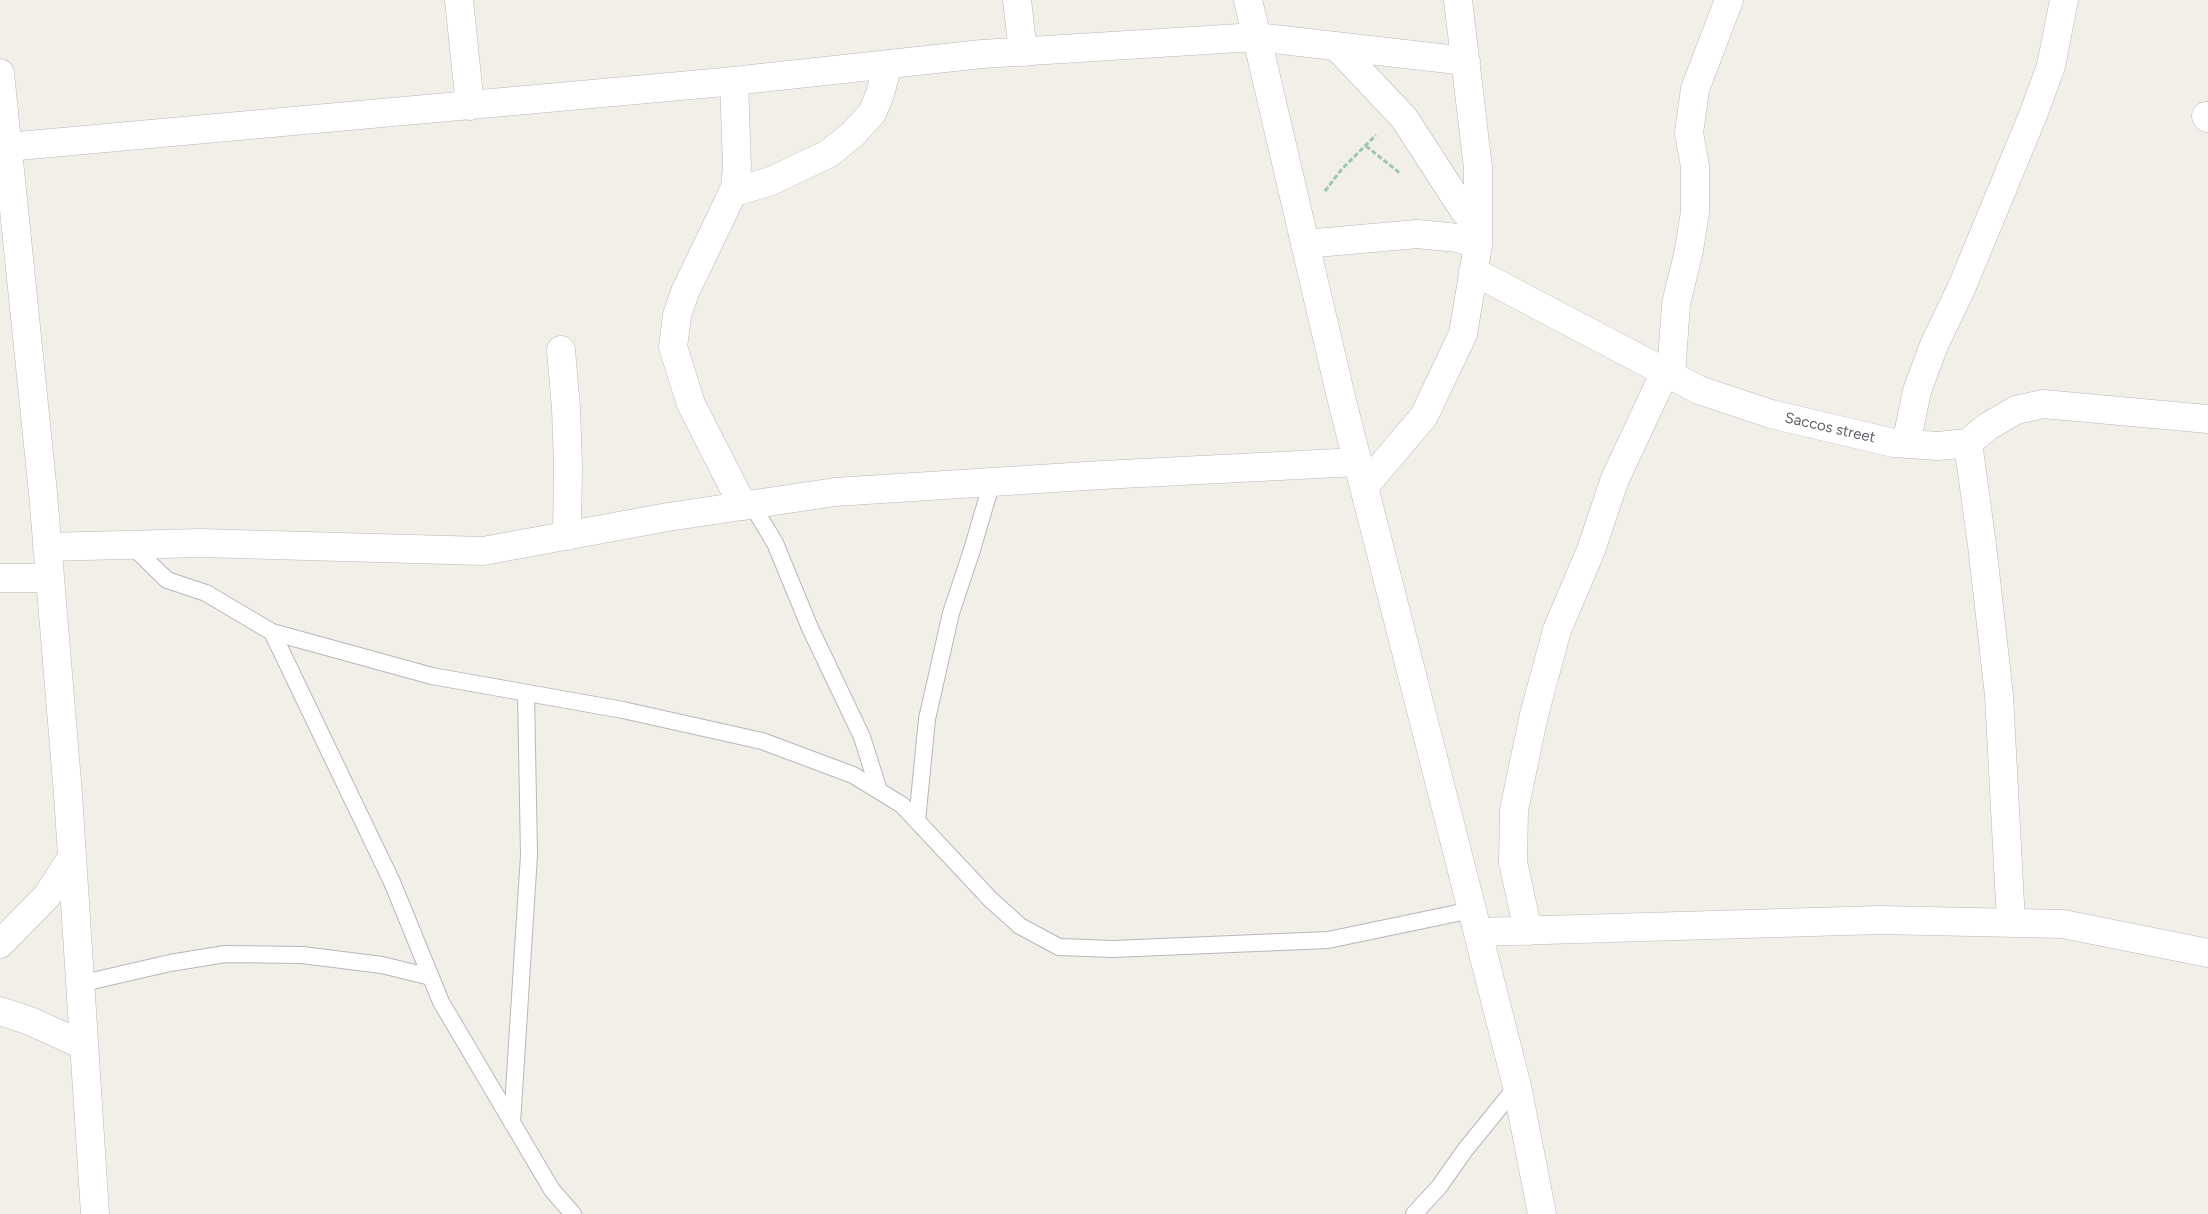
<!DOCTYPE html>
<style>
body{margin:0}
canvas{display:block;background:#f1efe8}
</style>
<canvas width="2208" height="1214"></canvas>
<script>
const c = document.querySelector('canvas').getContext('2d');
c.lineJoin = 'round';
function poly(rows) {
  const path = new Path2D();
  for (const r of rows) {
    path.moveTo(r[0], r[1]);
    for (let i = 2; i < r.length; i += 2) path.lineTo(r[i], r[i + 1]);
  }
  return path;
}
function stroke(path, color, width, dash) {
  c.strokeStyle = color;
  c.lineWidth = width;
  c.lineCap = dash ? 'butt' : 'round';
  c.setLineDash(dash || []);
  c.stroke(path);
}
function write(font, color, halo, rows, align = 'center') {
  c.font = font + ' Figtree,sans-serif';
  c.lineWidth = 4;
  c.setLineDash([]);
  c.textBaseline = 'middle';
  c.strokeStyle = halo;
  c.fillStyle = color;
  for (const [text, x, y, turn = 0] of rows) {
    c.save();
    c.translate(x, y);
    c.rotate((+turn || 0) * Math.PI / 180);
    c.textAlign = isNaN(turn) ? turn : align;
    if (halo) c.strokeText(text, 0, 0);
    c.fillText(text, 0, 0);
    c.restore();
  }
}
const service = poly([
 [752,505,775,543,810,628,862,737,879,791],
 [131,545,167,580,206,593,272,632,432,676,623,710,762,741,853,775,902,805,991,900,1020,926,1059,947,1113,949,1328,940,1472,910],
 [272,632,392,882,441,1002,552,1190,573,1214],
 [917,821,927,719,951,613,971,553,992,482],
 [79,984,170,963,225,954,302,955,382,965,431,977],
 [512,1123,529,855,526,693],
 [1414,1214,1439,1187,1465,1150,1517,1086]
]);
const minor = poly([
 [459,0,470,106],
 [1017,0,1023,52],
 [1338,48,1404,118,1463,209,1478,226],
 [0,73,43,493,68,794,95,1214],
 [734,81,737,167,735,188,685,292,677,315,673,347,691,404,743,506],
 [2206,116,2208,118],
 [7,147,724,82,982,54,1256,37,1466,61],
 [732,193,771,181,828,154,853,134,872,113,880,94,888,64],
 [1305,244,1417,234,1458,238,1478,245],
 [1473,271,1699,390,1771,414,1894,443,1938,446,1968,443,1987,427,2016,410,2043,404,2208,419],
 [561,350,566,408,568,465,567,536],
 [1671,375,1676,304,1689,250,1695,212,1695,166,1689,133,1695,89,1729,0],
 [1968,443,1982,545,1999,695,2011,922],
 [1906,444,1917,391,1934,345,1961,289,2033,115,2051,66,2064,0],
 [1364,487,1424,416,1463,334,1478,245,1478,168,1458,0],
 [47,547,200,543,483,551,668,517,835,492,1102,475,1358,462],
 [0,578,50,578],
 [1528,931,1513,862,1514,810,1534,715,1557,630,1591,550,1615,479,1665,372],
 [1478,932,1880,920,2063,924,2208,953],
 [0,944,47,896,72,857],
 [0,1011,30,1021,83,1045]
]);
const tertiary = poly([
 [1248,0,1341,397,1517,1086,1542,1214]
]);
stroke(service, '#b5b8bc', 18);
stroke(minor, '#b5b8bc', 29);
stroke(tertiary, '#b5b8bc', 29);
stroke(poly([
 [1366,146,1401,174],
 [1325,191,1341,170,1376,135]
]), '#9cc7a9', 3, [5, 2.5]);
stroke(service, '#fff', 16);
stroke(minor, '#fff', 28);
stroke(tertiary, '#fff', 28);
write('15px', '#5f6368', '#fff', [
 ["Saccos street",1830,428,13]
]);
</script>
